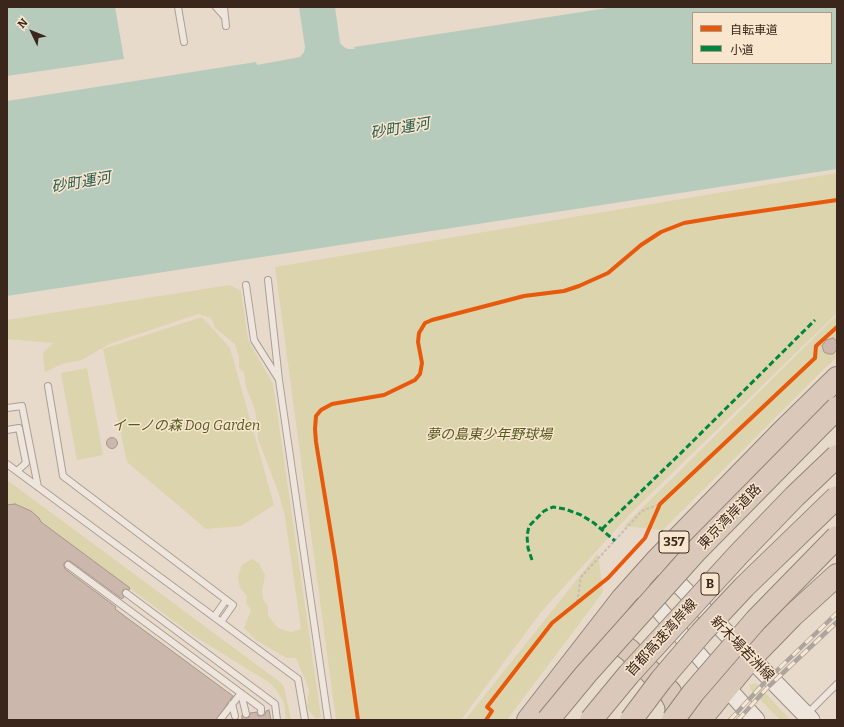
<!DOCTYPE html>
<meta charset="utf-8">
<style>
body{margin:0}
#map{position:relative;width:844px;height:727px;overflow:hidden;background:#e7dacb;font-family:Bitter,"Noto Sans JP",serif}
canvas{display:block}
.frame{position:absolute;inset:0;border:8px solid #3b261b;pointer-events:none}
.legend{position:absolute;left:692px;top:12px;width:140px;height:52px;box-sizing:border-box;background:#f9e6cf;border:1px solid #ad9987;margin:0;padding:5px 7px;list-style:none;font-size:12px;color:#3b261b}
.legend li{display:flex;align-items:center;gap:8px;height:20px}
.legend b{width:20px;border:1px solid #ad9987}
.north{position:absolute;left:12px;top:12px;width:40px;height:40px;-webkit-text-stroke:3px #f9e6cf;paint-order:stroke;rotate:313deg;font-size:11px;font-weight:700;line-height:16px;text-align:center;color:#3b261b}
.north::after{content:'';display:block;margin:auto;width:14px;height:18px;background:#3b261b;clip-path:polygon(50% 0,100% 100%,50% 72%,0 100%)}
</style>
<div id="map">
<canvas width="844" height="727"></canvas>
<div class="frame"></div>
<ul class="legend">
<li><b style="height:5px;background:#e8590c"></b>自転車道</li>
<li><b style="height:5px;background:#00873e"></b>小道</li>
</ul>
<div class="north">N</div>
</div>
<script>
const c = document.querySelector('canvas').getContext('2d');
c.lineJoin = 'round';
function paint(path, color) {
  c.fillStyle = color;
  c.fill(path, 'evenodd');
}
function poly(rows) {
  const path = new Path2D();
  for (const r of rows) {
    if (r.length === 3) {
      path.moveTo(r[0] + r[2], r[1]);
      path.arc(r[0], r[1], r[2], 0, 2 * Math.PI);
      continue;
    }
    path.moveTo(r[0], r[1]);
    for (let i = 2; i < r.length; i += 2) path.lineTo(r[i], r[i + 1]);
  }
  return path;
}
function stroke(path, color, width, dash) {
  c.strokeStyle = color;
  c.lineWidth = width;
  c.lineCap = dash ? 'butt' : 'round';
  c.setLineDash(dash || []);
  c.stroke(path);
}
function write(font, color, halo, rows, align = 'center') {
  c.font = font + ' Bitter,"Noto Sans JP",serif';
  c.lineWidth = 3;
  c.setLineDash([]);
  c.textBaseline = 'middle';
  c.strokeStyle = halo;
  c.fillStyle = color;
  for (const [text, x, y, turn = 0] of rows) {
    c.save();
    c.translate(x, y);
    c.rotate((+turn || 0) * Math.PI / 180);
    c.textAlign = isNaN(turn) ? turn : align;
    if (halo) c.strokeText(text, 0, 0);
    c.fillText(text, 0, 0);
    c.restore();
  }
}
paint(poly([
 [837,173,837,313,631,513,541,612,461,720,336,720,275,267],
 [230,285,241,291,248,340,273,384,321,717,316,719,307,708,309,689,296,658,287,658,281,655,256,640,244,628,251,610,246,603,247,596,240,588,238,577,242,565,252,559,259,563,265,575,262,591,263,599,268,607,268,616,278,628,291,632,301,629,285,517,279,494,258,439,257,421,255,410,246,387,244,372,239,368,239,357,235,344,215,328,211,318,198,314,109,344,82,360,62,364,45,372,43,353,53,343,7,339,7,320],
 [837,315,837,357,823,370,663,530,624,526],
 [202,317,230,348,274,505,241,526,206,529,127,462,103,349],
 [87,368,103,455,77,460,61,373],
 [7,480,280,682,284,687,291,720,286,720,284,703,277,691,270,683,194,636,41,522,39,518,31,511,15,504,7,505],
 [598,553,603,592,507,720,465,720],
 [756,683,761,688,790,720,780,720,750,689,750,685]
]), '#dbd4ac');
paint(poly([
 [7,7,115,7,124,59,7,76],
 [299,7,335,7,340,43,344,47,348,49,355,49,354,47,614,7,837,7,837,169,7,296,7,101,256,62,257,65,300,57,304,52,305,47],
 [693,13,831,13,831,63,693,63]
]), '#b7cbbc');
const building = poly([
 [833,338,837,341,837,350,833,354,828,354,824,352,822,346,826,340,833,338],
 [112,443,5.5],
 [15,504,31,511,39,518,41,522,130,588,129,590,126,589,123,590,122,594,124,597,122,599,70,561,67,561,64,563,64,566,65,569,116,607,115,609,233,696,216,720,7,720,7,505,15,504],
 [269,710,271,720,242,720,242,715,247,718,249,717,250,713,257,712,258,716,261,716,265,715,266,711,269,710]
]);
paint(building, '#cbb7ab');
stroke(building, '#a7958a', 1);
const lane = poly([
 [178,7,184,42],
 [216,7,224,16],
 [224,7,226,26],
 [268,280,279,380,328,720],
 [246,285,254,340,278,378],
 [48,386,63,476,233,605,221,622],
 [7,408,22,406,38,487],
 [7,430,19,428,26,463,17,471],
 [7,464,298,679,305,720],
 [68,565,261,708,261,712],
 [126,593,275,704,277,720],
 [214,617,226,600],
 [241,693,246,714],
 [232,704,235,716],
 [807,714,837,684],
 [220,720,241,693]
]);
const secondary = poly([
 [656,561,811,720],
 [636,583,726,687,756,720]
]);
const highway = poly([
 [596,641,601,640,620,644,629,650,670,692,676,703,677,720],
 [528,720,622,599,656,561,782,432,837,378],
 [700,720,751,658,792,616,837,575]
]);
stroke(lane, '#ac9f95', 8);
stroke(secondary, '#9b8f84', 19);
stroke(highway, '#91857b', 24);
stroke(poly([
 [577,602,581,577,642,511,660,504]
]), '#c7bdb4', 2, [3, 2]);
stroke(lane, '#eee6dd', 6);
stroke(secondary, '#eee6dd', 17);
stroke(highway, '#dac9bb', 22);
const rail = poly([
 [730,720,766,681,837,613],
 [738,720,768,687,837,622]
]);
stroke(rail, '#ada59d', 4.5);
stroke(rail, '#f9e6cf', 3, [9]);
const highwayBridge = poly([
 [548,720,586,674,696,551,837,408],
 [591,720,629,674,739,554,795,496,837,456],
 [631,720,661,680,701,633,744,587,837,497],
 [673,720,693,693,756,620,837,537]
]);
stroke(highwayBridge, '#91857b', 24, []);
stroke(highwayBridge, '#dac9bb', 22);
stroke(poly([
 [602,529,681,453,815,320],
 [532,560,528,548,527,536,529,526,544,511,553,507,565,509,581,515,594,523,615,541]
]), '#00873e', 3, [6, 3]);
stroke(poly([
 [358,720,335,558,316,442,315,429,316,416,321,410,332,404,384,395,415,380,420,374,422,363,418,342,419,333,425,323,432,320,524,296,564,291,579,286,608,273,641,245,661,232,684,223,720,217,837,200],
 [486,720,492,711,487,707,552,623,608,578,645,538,660,504,815,358,816,346,837,327]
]), '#e8590c', 4);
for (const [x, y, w] of [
 [674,542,30],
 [710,584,18]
]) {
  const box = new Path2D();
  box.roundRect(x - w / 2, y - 11, w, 22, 3);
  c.fillStyle = '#f9e6cf';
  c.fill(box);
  stroke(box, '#3b261b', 1);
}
write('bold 13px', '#3b261b', null, [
 ["357",674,542],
 ["B",710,584]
]);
write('italic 14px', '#555a1f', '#f9e6cf', [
 ["イーノの森 Dog Garden",186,426],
 ["夢の島東少年野球場",489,435]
]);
write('14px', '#3b261b', '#f9e6cf', [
 ["東京湾岸道路",730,517,-46],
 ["首都高速湾岸線",662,638,-48],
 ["新木場若洲線",742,649,46]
]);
write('italic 15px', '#295d51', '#f9e6cf', [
 ["砂町運河",400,129,-10],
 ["砂町運河",81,183,-10]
]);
</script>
